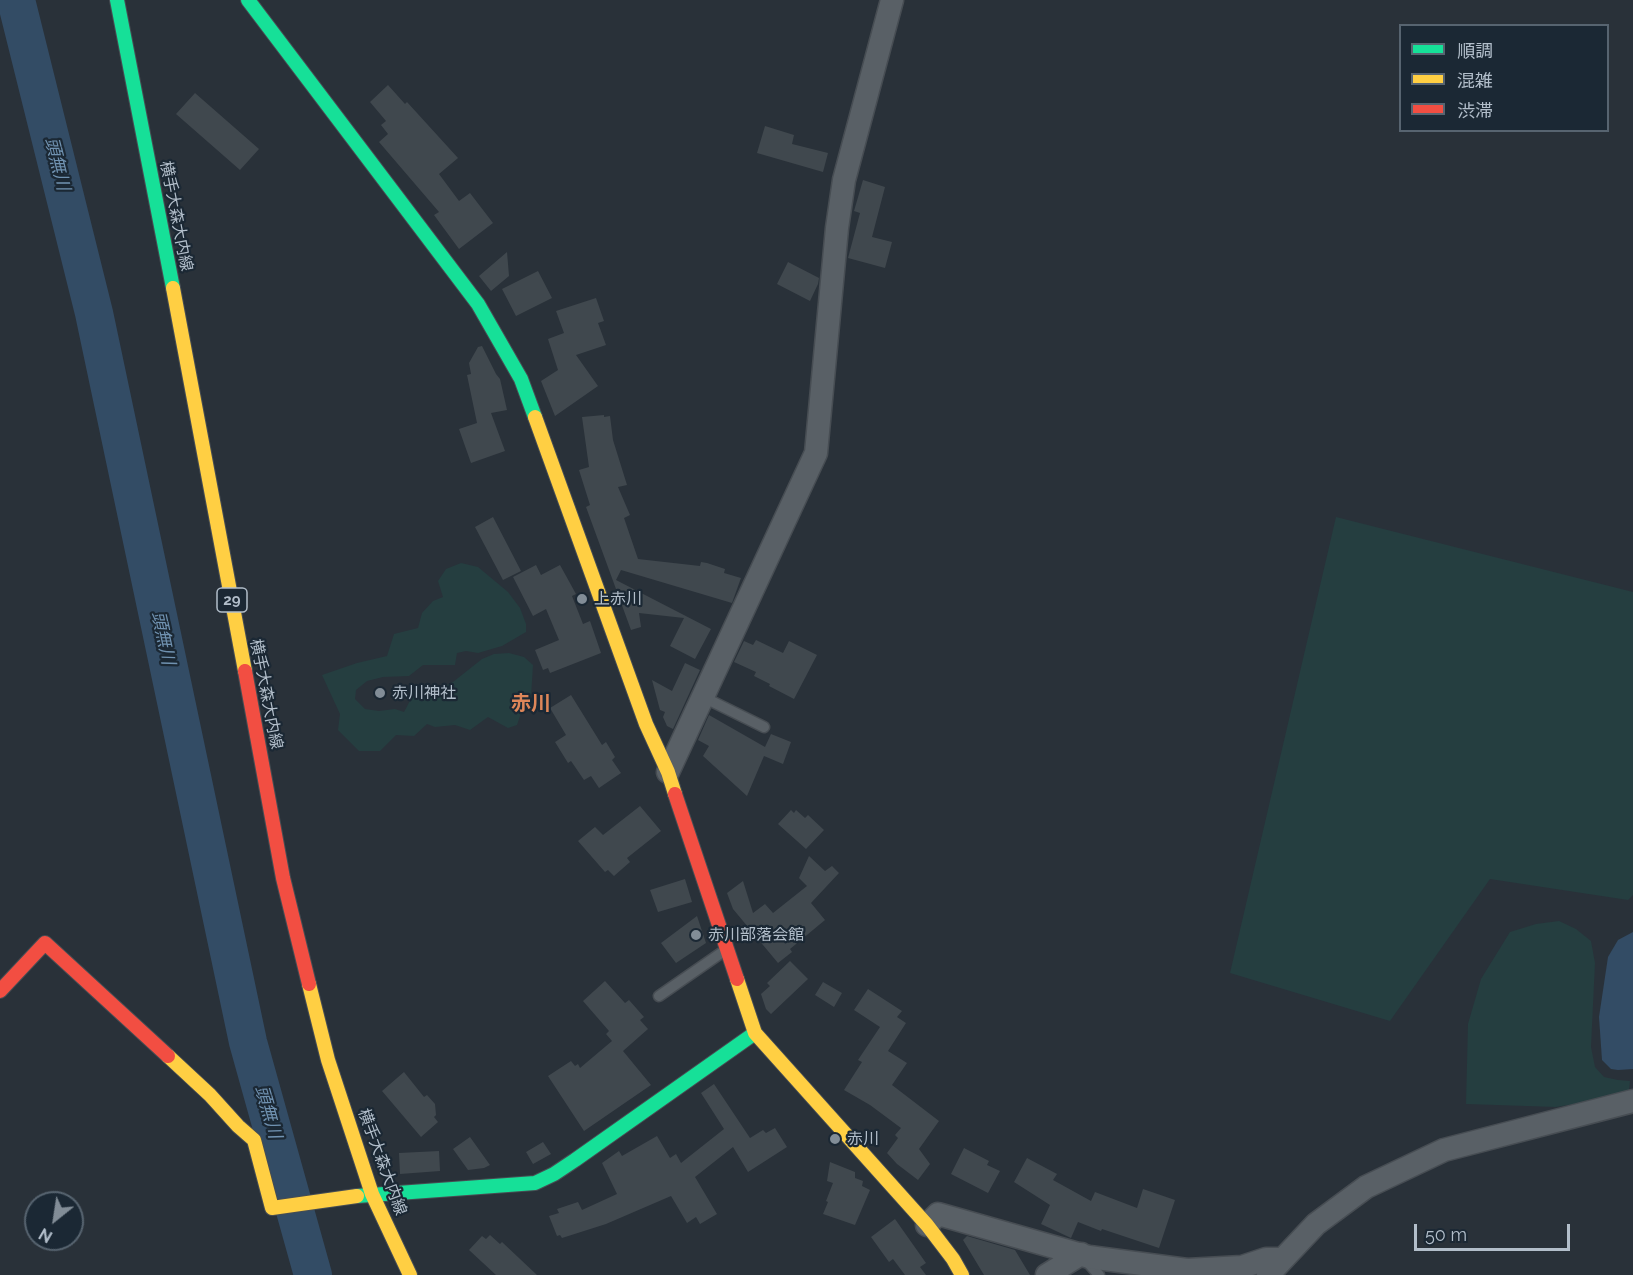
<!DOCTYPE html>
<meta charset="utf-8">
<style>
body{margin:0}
#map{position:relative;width:1633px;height:1275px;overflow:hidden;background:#293139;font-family:Raleway,"Noto Sans JP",sans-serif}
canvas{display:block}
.legend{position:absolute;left:1399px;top:24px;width:210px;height:108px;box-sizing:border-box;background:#1b2834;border:2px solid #576470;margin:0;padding:8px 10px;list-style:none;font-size:18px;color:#b2beca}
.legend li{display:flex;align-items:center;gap:12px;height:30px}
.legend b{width:30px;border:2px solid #576470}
.north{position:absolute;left:24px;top:1191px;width:60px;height:60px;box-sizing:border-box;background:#1b2834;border:2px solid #576470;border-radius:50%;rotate:210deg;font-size:16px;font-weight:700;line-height:24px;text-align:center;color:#b2beca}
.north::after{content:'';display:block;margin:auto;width:21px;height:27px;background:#828d97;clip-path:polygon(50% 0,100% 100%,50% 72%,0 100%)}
.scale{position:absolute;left:1414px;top:1224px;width:156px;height:27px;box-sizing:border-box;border:3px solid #b2beca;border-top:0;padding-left:8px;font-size:18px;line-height:21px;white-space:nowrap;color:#b2beca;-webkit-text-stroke:4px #1b2834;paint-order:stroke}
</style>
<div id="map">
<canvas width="1633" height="1275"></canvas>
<ul class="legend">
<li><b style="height:8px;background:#16e098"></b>順調</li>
<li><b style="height:8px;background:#ffcf43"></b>混雑</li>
<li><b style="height:8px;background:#f24e42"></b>渋滞</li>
</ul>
<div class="north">N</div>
<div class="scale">50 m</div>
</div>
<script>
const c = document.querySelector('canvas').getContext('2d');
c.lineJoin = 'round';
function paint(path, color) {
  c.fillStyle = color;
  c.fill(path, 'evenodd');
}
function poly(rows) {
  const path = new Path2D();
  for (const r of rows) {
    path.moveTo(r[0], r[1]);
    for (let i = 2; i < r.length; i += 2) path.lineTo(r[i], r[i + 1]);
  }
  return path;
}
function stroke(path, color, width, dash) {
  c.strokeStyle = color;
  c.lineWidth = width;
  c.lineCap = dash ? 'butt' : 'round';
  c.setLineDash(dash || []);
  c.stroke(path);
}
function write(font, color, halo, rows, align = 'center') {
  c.font = font + ' Raleway,"Noto Sans JP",sans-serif';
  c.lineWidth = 4.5;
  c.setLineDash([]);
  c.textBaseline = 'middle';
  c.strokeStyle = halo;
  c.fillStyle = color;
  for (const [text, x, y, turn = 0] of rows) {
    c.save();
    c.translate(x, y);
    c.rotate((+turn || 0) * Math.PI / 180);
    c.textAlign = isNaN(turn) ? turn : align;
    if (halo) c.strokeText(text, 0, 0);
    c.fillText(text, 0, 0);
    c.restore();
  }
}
paint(poly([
 [1336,517,1633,592,1633,895,1628,900,1490,879,1390,1021,1230,973],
 [461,563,478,567,508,592,520,608,526,624,526,632,502,646,478,653,466,651,457,653,455,665,423,665,409,676,383,677,367,681,356,690,355,699,365,709,379,711,395,709,404,712,413,695,425,691,434,691,453,682,482,659,494,654,509,653,524,657,533,665,531,697,522,710,517,725,508,728,488,717,470,730,455,725,435,727,427,724,414,736,396,735,380,751,359,751,338,730,340,714,322,675,357,663,387,656,394,634,418,628,422,613,433,601,443,597,438,581,446,569],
 [1559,921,1576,929,1591,941,1595,963,1591,1047,1595,1067,1604,1077,1618,1080,1630,1081,1629,1090,1592,1101,1556,1107,1466,1104,1468,1024,1481,979,1510,932,1536,924]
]), '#253e40');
paint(poly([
 [1633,932,1633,1069,1618,1070,1611,1069,1602,1060,1599,1017,1608,957,1618,940]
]), '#334c65');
stroke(poly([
 [16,0,94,313,248,1042,313,1275]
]), '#334c65', 38);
paint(poly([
 [388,85,405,104,407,102,458,158,439,174,459,201,470,193,493,223,459,249,434,215,439,212,379,142,388,134,381,125,386,121,370,102],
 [195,93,259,149,240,170,176,114],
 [765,126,794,135,792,144,828,153,823,172,757,153],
 [863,180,885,187,872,237,892,242,885,268,848,258,860,213,854,211],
 [507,252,509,276,491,291,479,276],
 [788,262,819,278,818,284,810,301,777,284],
 [538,271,552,298,516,316,502,289],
 [596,298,604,321,598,323,606,345,576,355,598,386,555,416,541,381,558,370,548,339,564,333,556,311],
 [482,346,496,374,500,379,507,410,491,413,505,451,471,463,459,429,477,423,467,375,471,374,469,363,478,347],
 [604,415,604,417,610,416,613,440,627,485,618,487,630,515,624,518,638,559,700,566,701,562,707,563,725,569,724,573,741,578,732,603,621,570,616,580,711,629,695,659,670,646,684,618,639,613,641,627,631,630,586,507,590,505,579,470,589,467,582,417],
 [493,517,521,571,503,580,475,527],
 [536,565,541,575,560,565,576,594,572,596,583,624,590,621,601,653,550,673,548,668,543,670,535,650,559,640,546,609,533,616,513,577],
 [756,640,783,653,789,641,817,655,794,699,769,686,770,684,754,676,756,672,734,662,744,641,753,645],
 [685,663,700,670,673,729,667,726,663,717,665,712,660,710,652,680,672,691],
 [571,695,602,745,606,742,615,757,612,760,621,773,599,788,591,776,584,780,571,761,568,763,555,742,566,735,550,708],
 [709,715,765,747,771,734,791,742,783,764,764,756,747,796,703,756,709,746,698,740],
 [640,806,661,831,627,858,630,862,614,876,608,870,605,872,578,841,595,827,603,835],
 [791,810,794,813,796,810,805,818,808,815,824,830,806,849,778,824],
 [809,856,825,871,832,866,839,873,811,903,825,920,790,949,792,952,778,963,733,909,727,893,743,881,753,913,765,904,773,913,807,886,799,878],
 [685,879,692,902,658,912,650,890],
 [697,916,706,943,676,963,661,943],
 [790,961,808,979,771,1014,766,1009,761,994,770,986,767,983],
 [605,981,625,1003,629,1000,644,1017,640,1020,648,1029,623,1051,651,1085,584,1131,548,1076,571,1061,575,1066,578,1064,580,1068,612,1041,606,1034,609,1031,583,1001],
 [823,982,842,993,834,1007,815,995],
 [868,989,902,1011,897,1017,906,1023,888,1051,907,1063,892,1085,939,1121,919,1149,930,1164,918,1180,897,1164,887,1153,898,1138,895,1135,901,1128,870,1105,844,1090,862,1062,858,1060,880,1027,854,1010],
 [404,1072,424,1097,427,1095,435,1104,436,1115,434,1117,438,1122,421,1137,382,1091],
 [714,1084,750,1138,763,1130,766,1133,775,1128,787,1147,748,1172,733,1147,695,1177,717,1214,700,1224,696,1217,687,1223,671,1196,606,1224,562,1238,560,1235,557,1236,549,1216,559,1213,557,1209,578,1202,582,1210,617,1194,602,1163,619,1151,622,1156,657,1136,670,1158,676,1154,681,1163,724,1129,701,1093],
 [470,1137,490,1165,484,1168,468,1170,453,1149],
 [543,1142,551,1154,533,1164,526,1152],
 [964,1148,989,1161,987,1165,1000,1171,988,1193,951,1174],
 [439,1151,440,1171,400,1174,399,1153],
 [1027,1158,1057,1174,1053,1180,1091,1201,1095,1192,1137,1208,1143,1189,1175,1200,1159,1248,1102,1229,1101,1231,1078,1222,1071,1238,1041,1224,1050,1205,1014,1182],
 [830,1162,855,1172,855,1178,863,1181,862,1186,870,1190,855,1225,823,1214,828,1202,826,1201,833,1183,827,1181],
 [895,1219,926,1263,920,1267,926,1275,905,1275,893,1259,889,1262,871,1237],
 [490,1235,500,1244,502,1242,537,1275,496,1275,469,1250,482,1236,486,1239],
 [967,1236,1015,1250,1030,1275,984,1275,963,1240]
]), '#40484e');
const lane = poly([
 [703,697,764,727],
 [659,996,724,951],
 [1085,1259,1099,1275]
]);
const street = poly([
 [668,772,816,453,837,228,844,180,892,0],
 [927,1225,938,1214,1089,1257,1187,1270,1242,1267,1266,1259,1283,1259],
 [1047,1275,1081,1254],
 [1268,1275,1316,1224,1366,1187,1444,1150,1633,1101]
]);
const fast = poly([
 [117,0,173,288],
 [248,0,478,304,521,379,535,417],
 [357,1196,535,1183,554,1174,575,1160,755,1033]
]);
const slow = poly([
 [173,288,245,671],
 [535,417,646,724,668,772,675,794],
 [737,979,755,1033,927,1225,953,1259,962,1275],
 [309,984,328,1060,372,1194,410,1275],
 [168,1056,210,1095,238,1126,254,1140,272,1208,357,1196]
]);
const jam = poly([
 [245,671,283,878,309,984],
 [675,794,737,979],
 [0,991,45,943,168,1056]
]);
stroke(lane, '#474d53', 13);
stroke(street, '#474d53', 25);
stroke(fast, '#474d53', 16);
stroke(slow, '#474d53', 16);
stroke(jam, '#474d53', 16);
stroke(lane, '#596066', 10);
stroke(street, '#596066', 22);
stroke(fast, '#16e098', 14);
stroke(slow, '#ffcf43', 14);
stroke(jam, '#f24e42', 14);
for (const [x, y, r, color] of [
 [582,599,6,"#828d97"],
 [380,693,6,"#828d97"],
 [696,935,6,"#828d97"],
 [835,1139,6,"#828d97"]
]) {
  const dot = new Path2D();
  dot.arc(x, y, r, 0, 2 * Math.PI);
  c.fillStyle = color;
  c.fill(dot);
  stroke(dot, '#1b2834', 2);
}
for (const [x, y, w] of [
 [232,600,30]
]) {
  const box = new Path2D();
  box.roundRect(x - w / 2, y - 12, w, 24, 4.5);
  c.fillStyle = '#1b2834';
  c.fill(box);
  stroke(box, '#b2beca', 1.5);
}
write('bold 15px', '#b2beca', null, [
 ["29",232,600]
]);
write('16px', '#b2beca', '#1b2834', [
 ["横手大森大内線",176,216,79],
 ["横手大森大内線",266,694,79],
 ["横手大森大内線",382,1162,70]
]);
write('16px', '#b2beca', '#1b2834', [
 ["上赤川",594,599],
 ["赤川神社",392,693],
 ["赤川部落会館",708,935],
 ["赤川",847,1139]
], 'left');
write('italic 18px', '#7092b1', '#1b2834', [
 ["頭無川",57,164,76],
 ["頭無川",163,638,78],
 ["頭無川",268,1112,74]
]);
write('bold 20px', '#de8659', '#1b2834', [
 ["赤川",531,704]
]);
</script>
